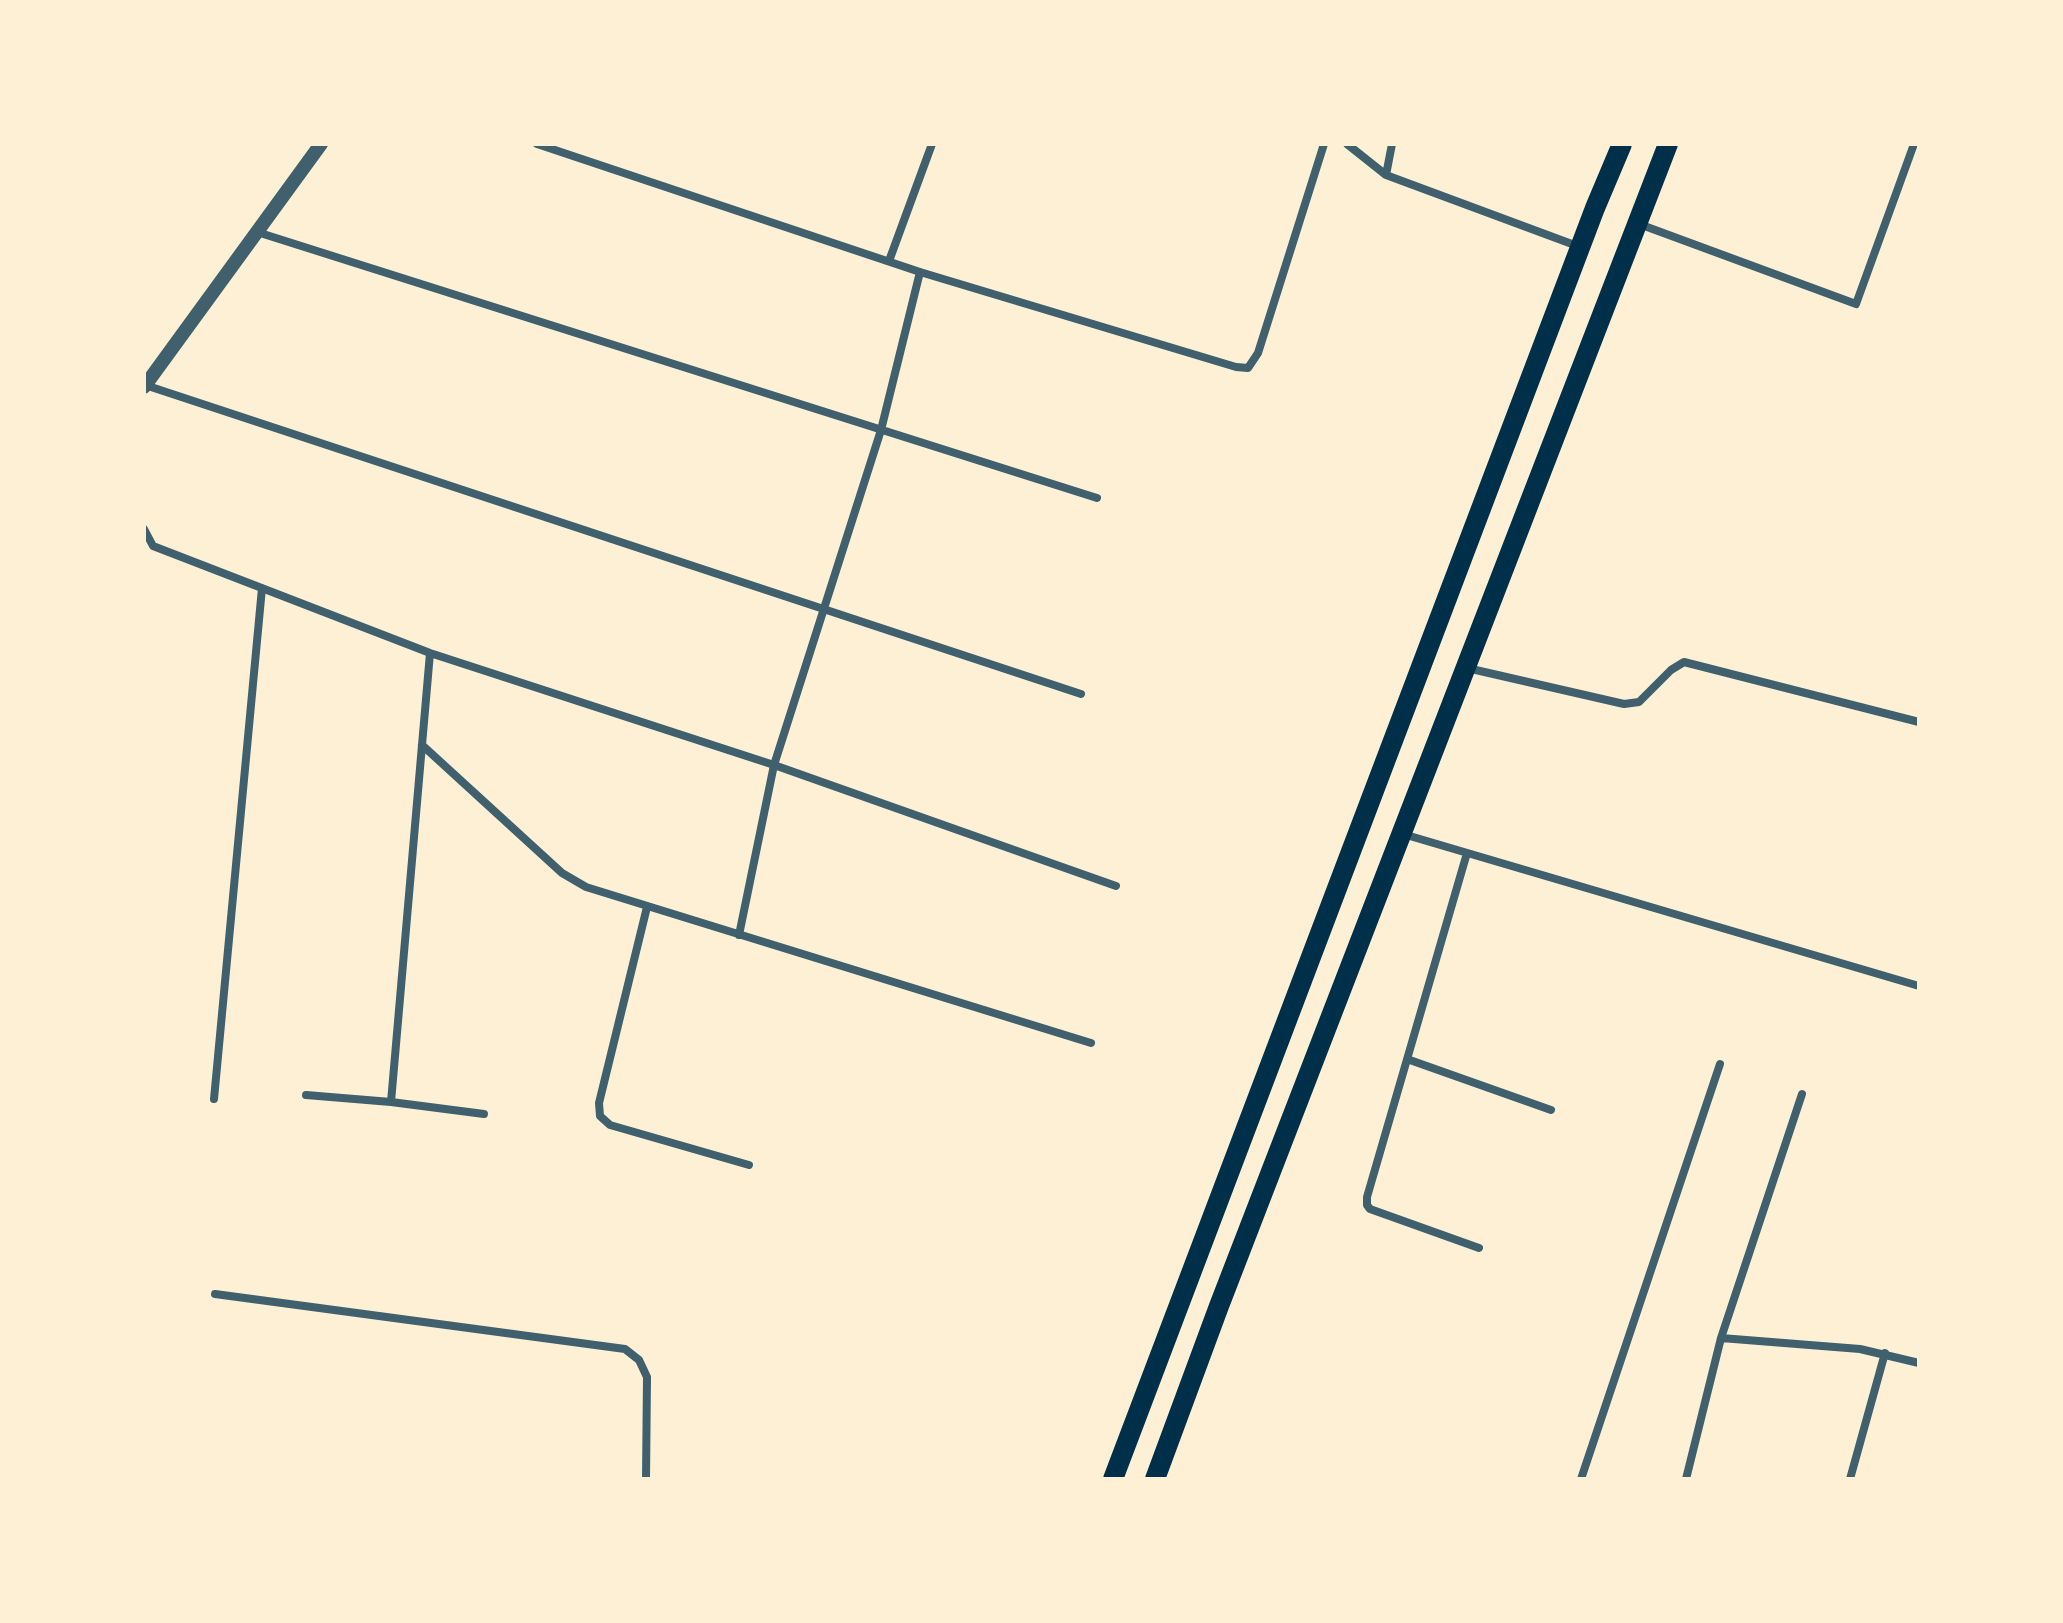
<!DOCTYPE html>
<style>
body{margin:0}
#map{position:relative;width:2063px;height:1623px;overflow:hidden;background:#fdf0d5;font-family:Jost,sans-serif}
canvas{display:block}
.frame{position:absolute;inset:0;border:146px solid #fdf0d5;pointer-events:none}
</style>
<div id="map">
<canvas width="2063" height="1623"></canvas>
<div class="frame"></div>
</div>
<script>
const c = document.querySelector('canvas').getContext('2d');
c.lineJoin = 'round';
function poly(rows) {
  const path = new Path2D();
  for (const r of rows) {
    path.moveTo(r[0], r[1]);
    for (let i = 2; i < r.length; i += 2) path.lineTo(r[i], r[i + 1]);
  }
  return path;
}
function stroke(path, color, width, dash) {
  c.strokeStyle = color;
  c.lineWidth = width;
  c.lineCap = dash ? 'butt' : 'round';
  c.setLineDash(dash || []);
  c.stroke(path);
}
stroke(poly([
 [537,144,920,272,1236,367,1248,368,1258,353,1324,144],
 [1347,144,1386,175,1580,247],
 [1386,175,1392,144],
 [1639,224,1856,304,1914,144],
 [257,232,1097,498],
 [889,261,932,144],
 [145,385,1081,694],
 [144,529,153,546,430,653,774,765,1116,886],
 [1467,668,1624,704,1639,702,1671,670,1684,662,1919,722],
 [422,745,562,873,586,887,1091,1043],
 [1403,834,1919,986],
 [1467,853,1367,1197,1367,1205,1370,1209,1479,1248],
 [647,907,599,1103,600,1116,610,1125,749,1165],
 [739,935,774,765,881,430,920,272],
 [1407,1059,1551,1110],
 [306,1095,391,1102,484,1114],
 [214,1099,262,588],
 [391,1102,430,653],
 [215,1294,625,1349,639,1360,647,1377,646,1479],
 [1721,1338,1860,1349,1919,1363],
 [1581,1479,1720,1064],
 [1686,1479,1721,1338,1802,1094],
 [1850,1479,1885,1353]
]), '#3f606c', 8);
stroke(poly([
 [144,387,321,144]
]), '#3f606c', 14);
stroke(poly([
 [1113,1479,1595,208,1622,144],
 [1155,1479,1219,1306,1668,144]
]), '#003049', 20);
</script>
